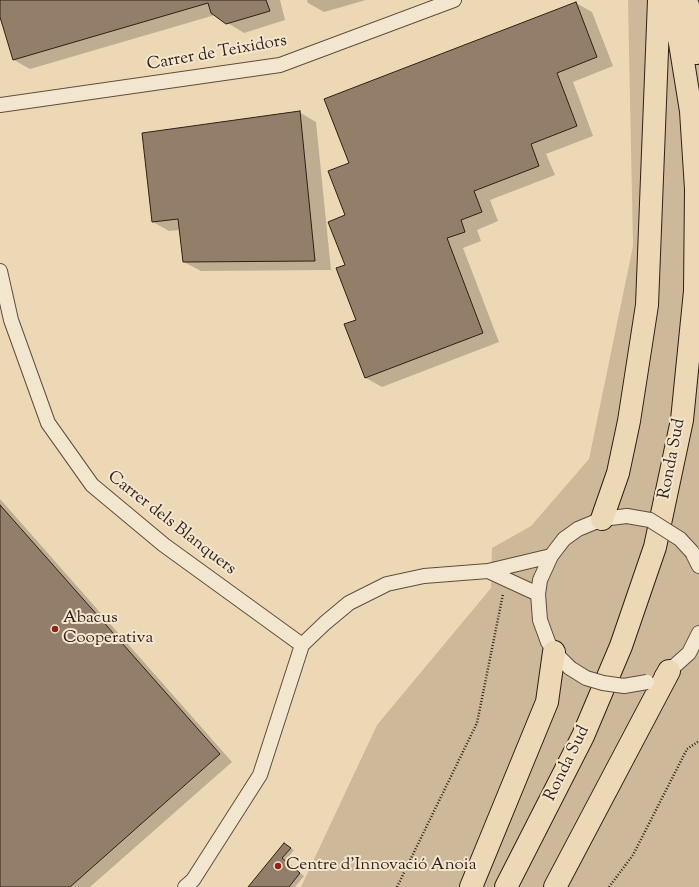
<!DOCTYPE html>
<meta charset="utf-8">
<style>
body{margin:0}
canvas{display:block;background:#edd8b5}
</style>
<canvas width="699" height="887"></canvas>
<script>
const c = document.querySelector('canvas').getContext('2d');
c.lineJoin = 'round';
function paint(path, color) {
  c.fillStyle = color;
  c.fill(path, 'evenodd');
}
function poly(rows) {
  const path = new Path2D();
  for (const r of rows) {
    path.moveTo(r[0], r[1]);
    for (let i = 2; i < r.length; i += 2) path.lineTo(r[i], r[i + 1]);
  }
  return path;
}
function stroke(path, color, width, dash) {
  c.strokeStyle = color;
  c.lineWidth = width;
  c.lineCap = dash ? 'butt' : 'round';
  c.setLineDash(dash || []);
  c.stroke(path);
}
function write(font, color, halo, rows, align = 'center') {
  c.font = font + ' "Sorts Mill Goudy",serif';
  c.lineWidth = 4;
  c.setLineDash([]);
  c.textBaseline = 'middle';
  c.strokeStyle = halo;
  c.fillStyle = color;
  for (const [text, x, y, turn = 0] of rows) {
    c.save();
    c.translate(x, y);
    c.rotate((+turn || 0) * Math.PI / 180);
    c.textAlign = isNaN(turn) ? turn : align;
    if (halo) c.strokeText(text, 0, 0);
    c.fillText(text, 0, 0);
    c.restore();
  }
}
paint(poly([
 [628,0,699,0,699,887,301,887,377,725,491,588,492,548,531,526,589,459,633,246]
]), '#cdb89a');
paint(poly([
 [0,0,280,0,285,20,244,33,215,15,30,69,14,60,0,13],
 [307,0,366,0,324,12,308,3],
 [576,3,592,12,613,66,573,82,593,136,546,154,555,175,490,200,498,221,477,230,481,241,463,248,499,342,382,387,366,378,346,325,357,320,346,266,346,216,350,164],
 [299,112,316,122,331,270,201,271,184,262,180,230,169,231,153,222],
 [0,499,232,762,90,887,0,887],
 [285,844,294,850,285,861,304,876,295,887,249,887]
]), '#0003');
const building = poly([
 [0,0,266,0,270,11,226,24,211,13,208,3,13,60,0,17,0,0],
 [576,2,597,57,557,73,577,126,531,144,539,166,474,191,482,212,461,220,465,232,447,238,483,333,365,378,344,324,356,320,336,268,345,265,328,222,345,215,328,171,349,163,324,99,576,2],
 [300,111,315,261,183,262,178,219,152,222,142,133,300,111],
 [0,505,220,754,70,887,0,887,0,505],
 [284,843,291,848,282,858,300,873,289,887,248,887,284,843]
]);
paint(building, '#937f69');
stroke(building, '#311e16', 1);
const minor = poly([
 [0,105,280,65,454,0],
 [0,271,11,320,48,423,92,485,164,545,302,645],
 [692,552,699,566],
 [488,571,538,594],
 [570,668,554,652,548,642,540,620,538,594,540,580,551,556,564,539,578,529,602,519,627,516],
 [662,675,669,671,689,653,699,633],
 [185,887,193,880,260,775,302,645,325,623,349,603,387,584,424,576,488,571,551,556]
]);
const trunk = poly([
 [686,0,691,14,696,53],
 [602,519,618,473,629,421,647,305,659,0],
 [471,887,547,702,554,652],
 [506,887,583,736,621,646,655,547,682,420,695,291,696,189,691,111,673,0],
 [555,887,669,671]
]);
stroke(minor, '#604c3e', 16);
stroke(trunk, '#311e16', 24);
stroke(poly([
 [397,887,477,723,503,594],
 [609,887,633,855,687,749,699,741]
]), '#311e16', 2.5, [1, 2]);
stroke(minor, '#f3e6cf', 14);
stroke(trunk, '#edd8b5', 22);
const minorBridge = poly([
 [627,516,650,520,680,539,692,552],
 [570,668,586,678,603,683,624,686,647,682]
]);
stroke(minorBridge, '#604c3e', 16, []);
stroke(minorBridge, '#f3e6cf', 14);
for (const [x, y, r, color] of [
 [55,629,4,"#8f2418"],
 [278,866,4,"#8f2418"]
]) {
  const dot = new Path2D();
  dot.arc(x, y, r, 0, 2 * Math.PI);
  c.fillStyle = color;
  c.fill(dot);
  stroke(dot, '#f3e6cf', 1.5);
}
write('17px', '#311e16', '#f3e6cf', [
 ["Carrer de Teixidors",217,54,-10],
 ["Ronda Sud",673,459,-79],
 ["Carrer dels Blanquers",171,524,38],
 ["Ronda Sud",568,764,-64]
]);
write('17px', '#311e16', '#f3e6cf', [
 ["Abacus",63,619],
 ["Cooperativa",63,639],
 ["Centre d'Innovació Anoia",286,866]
], 'left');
</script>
